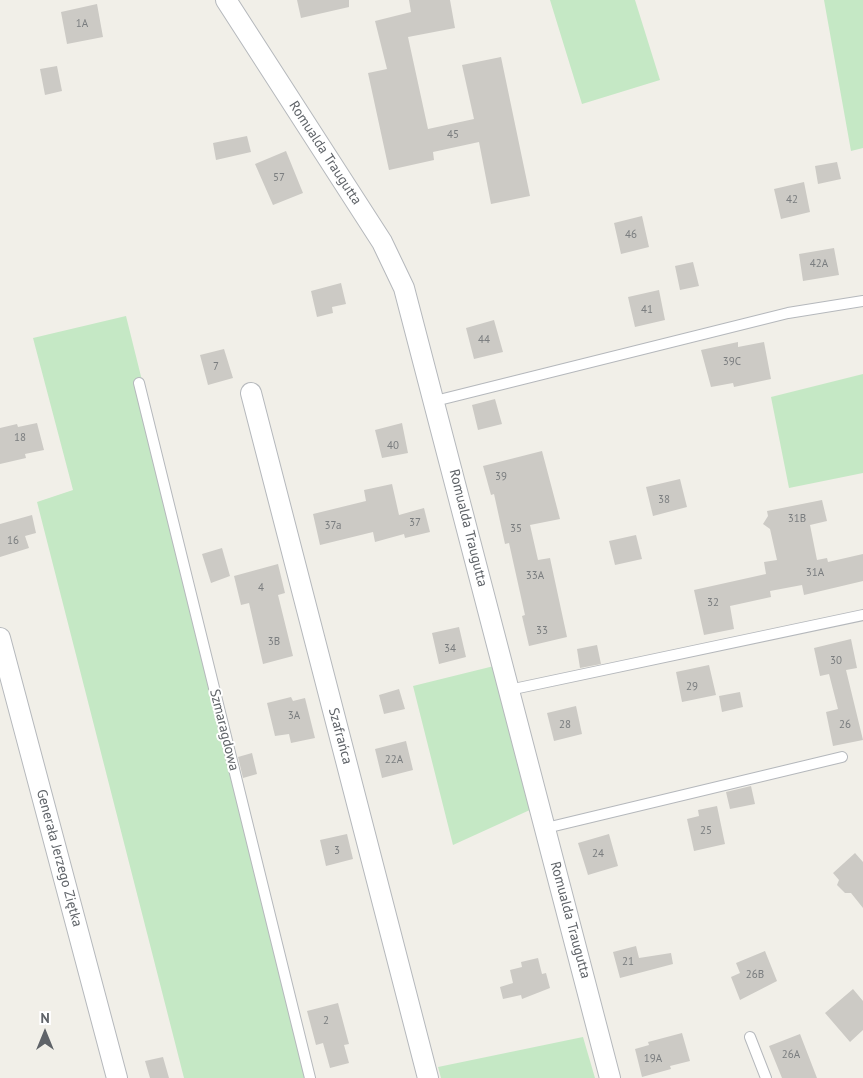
<!DOCTYPE html>
<meta charset="utf-8">
<style>
body{margin:0}
#map{position:relative;width:863px;height:1078px;overflow:hidden;background:#f1efe8;font-family:"PT Sans",sans-serif}
canvas{display:block}
.north{position:absolute;left:20px;top:1008px;width:50px;height:50px;-webkit-text-stroke:4px #fff;paint-order:stroke;rotate:0deg;font-size:14px;font-weight:700;line-height:20px;text-align:center;color:#5f6368}
.north::after{content:'';display:block;margin:auto;width:18px;height:22px;background:#5f6368;clip-path:polygon(50% 0,100% 100%,50% 72%,0 100%)}
</style>
<div id="map">
<canvas width="863" height="1078"></canvas>
<div class="north">N</div>
</div>
<script>
const c = document.querySelector('canvas').getContext('2d');
c.lineJoin = 'round';
function paint(path, color) {
  c.fillStyle = color;
  c.fill(path, 'evenodd');
}
function poly(rows) {
  const path = new Path2D();
  for (const r of rows) {
    path.moveTo(r[0], r[1]);
    for (let i = 2; i < r.length; i += 2) path.lineTo(r[i], r[i + 1]);
  }
  return path;
}
function stroke(path, color, width, dash) {
  c.strokeStyle = color;
  c.lineWidth = width;
  c.lineCap = dash ? 'butt' : 'round';
  c.setLineDash(dash || []);
  c.stroke(path);
}
function write(font, color, halo, rows, align = 'center') {
  c.font = font + ' "PT Sans",sans-serif';
  c.lineWidth = 4;
  c.setLineDash([]);
  c.textBaseline = 'middle';
  c.strokeStyle = halo;
  c.fillStyle = color;
  for (const [text, x, y, turn = 0] of rows) {
    c.save();
    c.translate(x, y);
    c.rotate((+turn || 0) * Math.PI / 180);
    c.textAlign = isNaN(turn) ? turn : align;
    if (halo) c.strokeText(text, 0, 0);
    c.fillText(text, 0, 0);
    c.restore();
  }
}
paint(poly([
 [550,0,635,0,660,80,582,104],
 [824,0,863,0,863,148,851,151],
 [126,316,315,1078,184,1078,37,502,73,490,33,338],
 [863,374,863,473,789,488,771,397],
 [494,666,532,809,453,845,413,686],
 [583,1037,595,1078,441,1078,438,1067]
]), '#c5e8c5');
paint(poly([
 [297,0,349,0,349,7,301,18],
 [409,0,450,0,455,28,408,37,428,129,474,119,462,65,501,57,530,196,491,204,479,142,433,152,434,160,389,170,368,73,387,69,375,21,411,12],
 [97,4,103,37,67,44,61,12],
 [57,66,62,91,45,95,40,69],
 [247,136,251,152,216,160,213,143],
 [286,151,303,193,273,205,255,164],
 [837,162,841,179,818,184,815,166],
 [804,182,810,212,781,219,774,189],
 [642,216,649,247,621,254,614,223],
 [834,248,839,275,803,281,799,254],
 [693,262,699,286,680,290,675,266],
 [341,283,346,304,332,307,333,313,317,317,311,291],
 [659,290,665,320,635,327,628,297],
 [494,320,503,352,474,359,466,328],
 [738,342,738,347,764,342,771,379,734,387,733,383,711,387,701,350],
 [224,349,233,378,208,385,200,355],
 [495,399,502,424,478,430,472,405],
 [37,423,44,450,25,454,26,458,0,464,0,428,17,424,18,427],
 [402,423,408,453,382,458,375,430],
 [542,451,560,519,530,525,538,560,550,558,567,637,529,646,522,616,525,615,509,543,505,544,494,494,491,495,483,466],
 [680,479,687,507,653,516,646,487],
 [392,484,399,515,424,508,430,532,405,538,404,534,375,542,373,532,320,545,313,514,366,501,364,490],
 [822,500,827,521,810,525,817,560,827,558,828,562,863,554,863,581,804,595,802,585,770,591,771,597,730,606,734,629,704,635,694,590,766,574,764,562,777,560,770,529,763,524,768,516,767,511],
 [32,515,36,533,25,536,29,548,0,557,0,524],
 [636,535,642,559,615,565,609,541],
 [222,548,230,576,211,583,202,554],
 [278,564,285,593,278,595,293,656,263,664,249,603,241,605,234,576],
 [459,627,466,657,439,664,432,633],
 [851,639,857,668,846,670,863,740,833,746,826,712,838,709,829,674,820,676,814,648],
 [597,645,601,664,580,668,577,649],
 [709,665,716,695,682,702,676,672],
 [399,689,405,709,384,714,379,695],
 [740,692,743,707,722,712,719,696],
 [291,697,293,701,305,698,315,738,291,743,289,734,275,736,267,703],
 [576,706,582,734,554,741,547,713],
 [406,741,413,770,382,778,375,749],
 [252,753,257,774,243,778,238,757],
 [751,786,755,804,730,809,726,792],
 [717,806,725,844,694,851,687,819,699,816,698,810],
 [347,834,353,859,326,866,320,840],
 [609,834,618,866,588,875,578,843],
 [855,853,863,862,863,908,851,893,845,893,837,885,839,880,833,873],
 [636,946,639,958,671,953,673,964,620,978,613,952],
 [765,951,777,981,740,1000,731,977,740,973,736,963],
 [538,958,542,974,546,973,550,988,522,999,521,995,503,999,500,987,513,983,510,970,522,967,521,962],
 [853,989,863,1001,863,1030,850,1042,825,1013],
 [338,1003,349,1044,344,1045,349,1063,330,1068,323,1043,316,1045,307,1011],
 [682,1033,690,1061,670,1066,671,1069,642,1077,635,1049,649,1045,648,1042],
 [800,1034,817,1078,782,1078,769,1046],
 [163,1057,169,1078,150,1078,145,1061]
]), '#cccac5');
const service = poly([
 [139,383,310,1078],
 [435,401,788,313,863,301],
 [509,690,863,615],
 [546,828,842,757],
 [750,1037,766,1078]
]);
const minor = poly([
 [226,0,382,242,404,288,610,1078],
 [251,393,428,1078],
 [0,638,117,1078]
]);
stroke(service, '#b5b8bc', 12);
stroke(minor, '#b5b8bc', 22);
stroke(service, '#fff', 10);
stroke(minor, '#fff', 20);
write('11px', '#7a7d7f', null, [
 ["1A",82,24],
 ["45",453,135],
 ["57",279,178],
 ["42",792,200],
 ["46",631,235],
 ["42A",819,264],
 ["41",647,310],
 ["44",484,340],
 ["39C",732,362],
 ["7",216,367],
 ["18",20,438],
 ["40",393,446],
 ["39",501,477],
 ["38",664,500],
 ["31B",797,519],
 ["37",415,523],
 ["37a",333,526],
 ["35",516,529],
 ["16",13,541],
 ["31A",815,573],
 ["33A",535,576],
 ["4",261,588],
 ["32",713,603],
 ["33",542,631],
 ["3B",274,642],
 ["34",450,649],
 ["30",836,661],
 ["29",692,687],
 ["3A",294,716],
 ["28",565,725],
 ["26",845,725],
 ["22A",394,760],
 ["25",706,831],
 ["3",337,851],
 ["24",598,854],
 ["21",628,962],
 ["26B",755,975],
 ["2",326,1021],
 ["26A",791,1055],
 ["19A",653,1059]
]);
write('14px', '#5f6368', '#fff', [
 ["Romualda Traugutta",325,153,57],
 ["Romualda Traugutta",468,528,76],
 ["Szmaragdowa",224,730,76],
 ["Szafrańca",340,736,75],
 ["Generała Jerzego Ziętka",59,858,75],
 ["Romualda Traugutta",570,920,75]
]);
</script>
